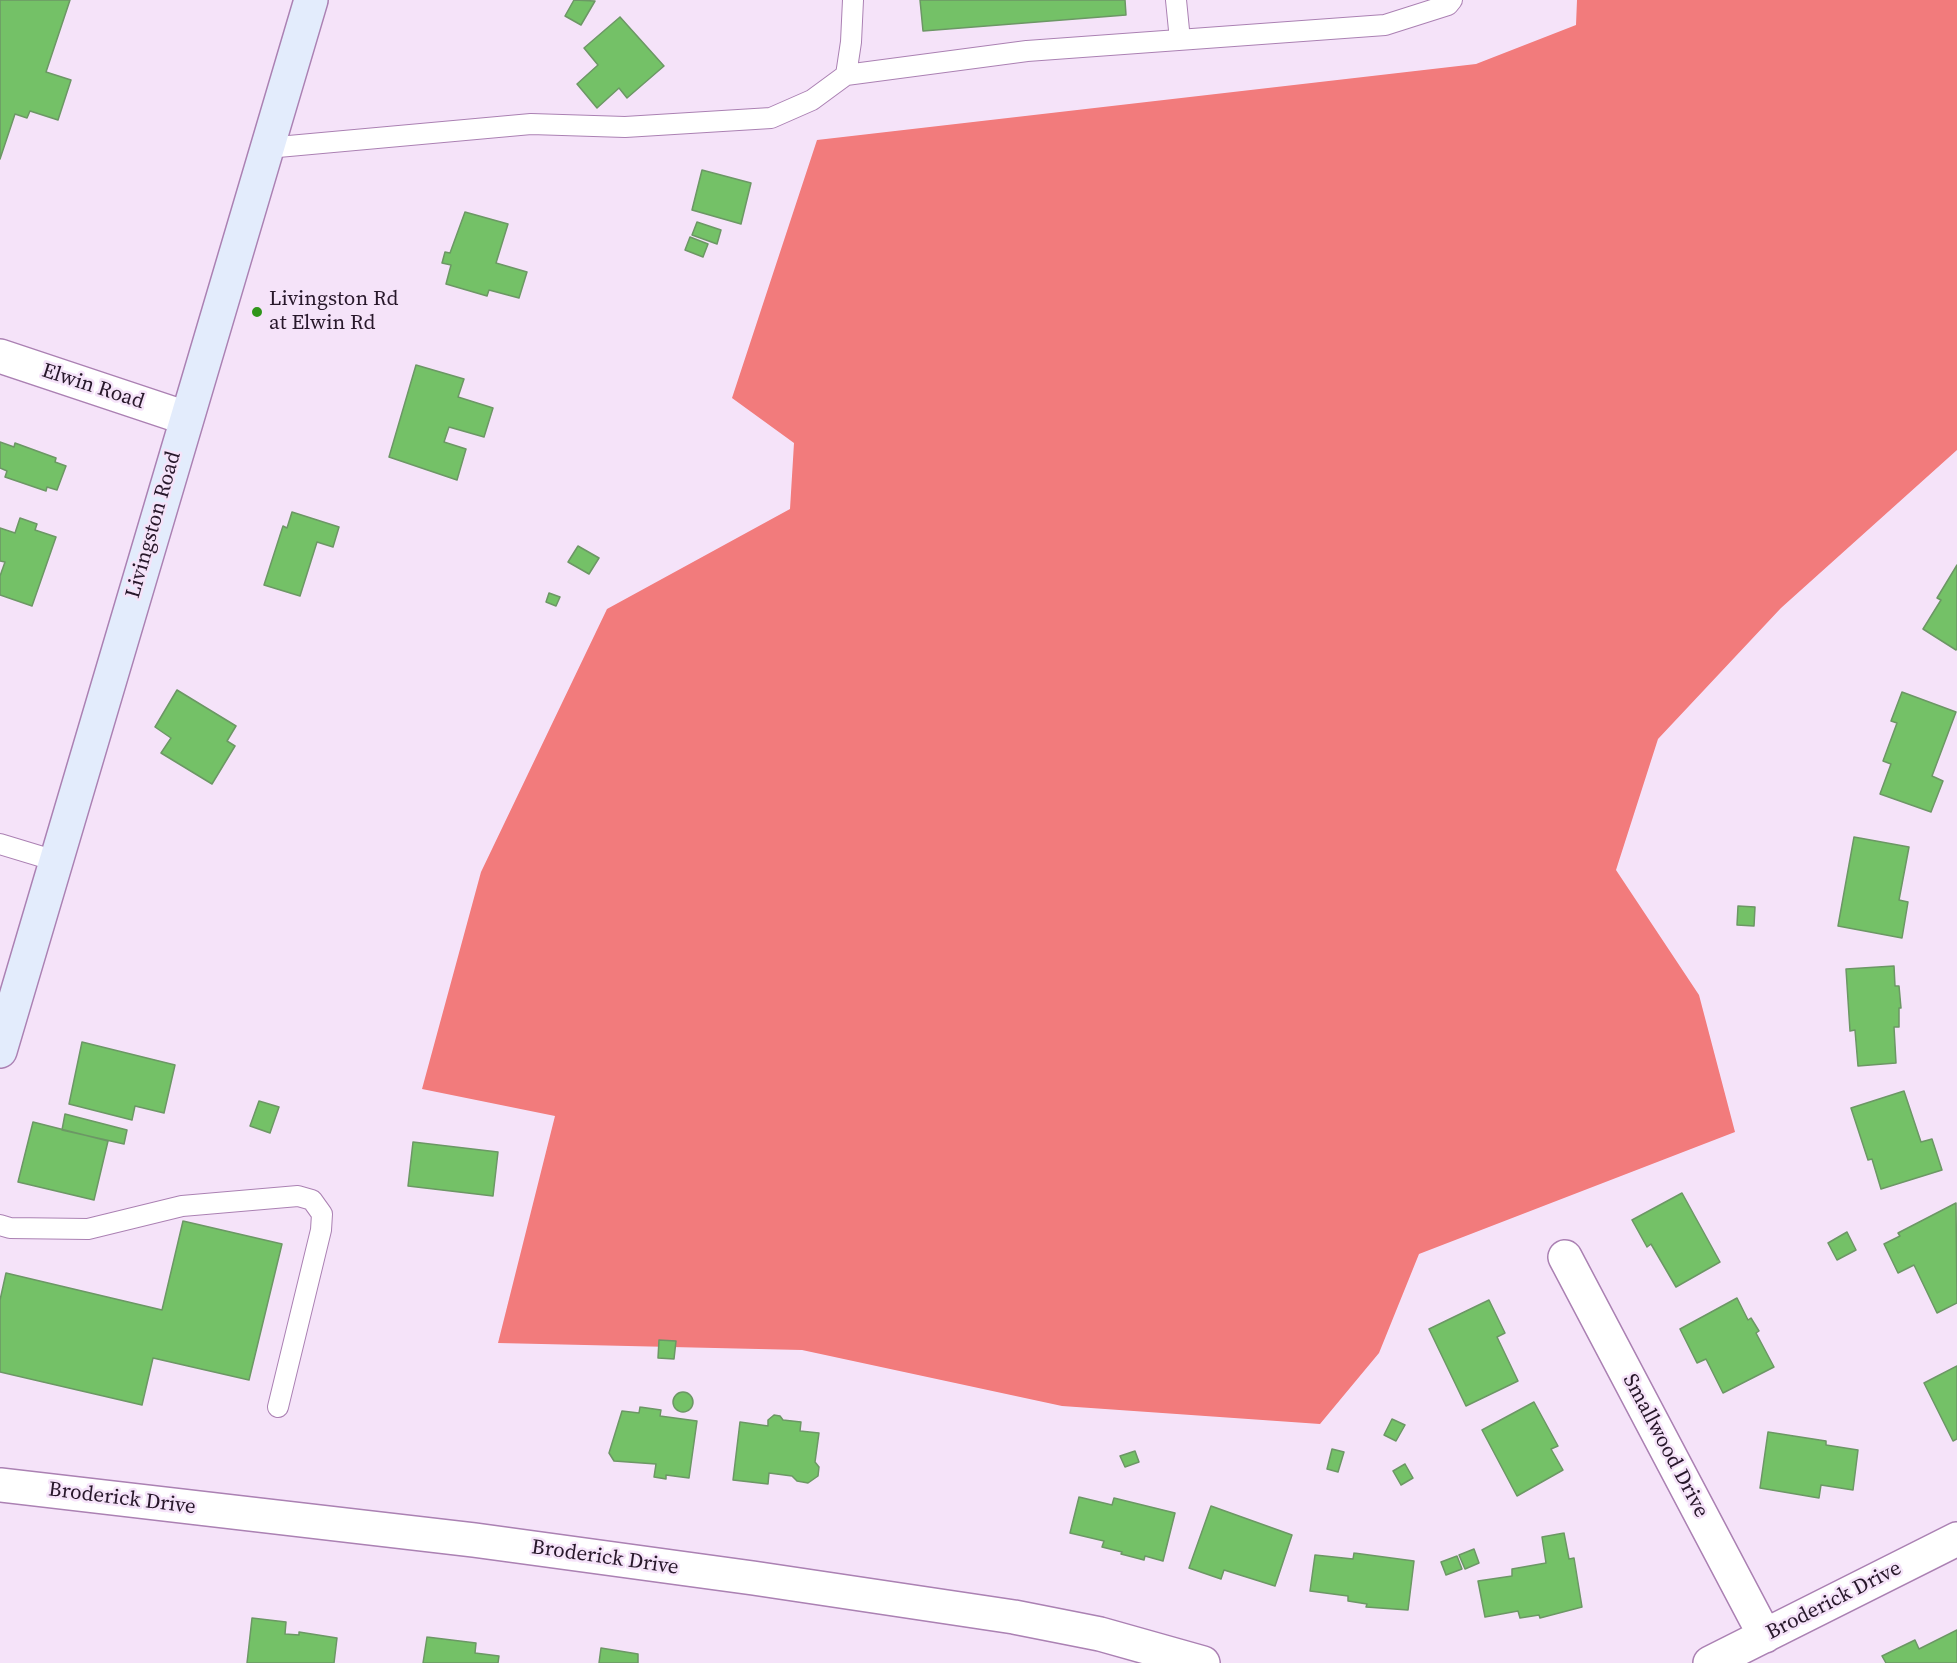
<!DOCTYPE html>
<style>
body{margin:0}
canvas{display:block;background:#f5e3f9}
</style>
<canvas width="1957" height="1663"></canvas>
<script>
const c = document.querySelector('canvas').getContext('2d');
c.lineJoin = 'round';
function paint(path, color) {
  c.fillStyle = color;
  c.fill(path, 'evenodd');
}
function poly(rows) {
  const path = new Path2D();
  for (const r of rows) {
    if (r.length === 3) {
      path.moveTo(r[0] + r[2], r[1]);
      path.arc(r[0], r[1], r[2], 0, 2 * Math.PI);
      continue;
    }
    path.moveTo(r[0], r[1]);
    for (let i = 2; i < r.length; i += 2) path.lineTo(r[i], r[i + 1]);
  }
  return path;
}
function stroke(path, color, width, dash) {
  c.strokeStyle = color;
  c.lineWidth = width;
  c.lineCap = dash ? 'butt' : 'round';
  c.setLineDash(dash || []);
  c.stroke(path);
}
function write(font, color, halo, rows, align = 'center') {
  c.font = font + ' "Source Serif 4",serif';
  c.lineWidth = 5;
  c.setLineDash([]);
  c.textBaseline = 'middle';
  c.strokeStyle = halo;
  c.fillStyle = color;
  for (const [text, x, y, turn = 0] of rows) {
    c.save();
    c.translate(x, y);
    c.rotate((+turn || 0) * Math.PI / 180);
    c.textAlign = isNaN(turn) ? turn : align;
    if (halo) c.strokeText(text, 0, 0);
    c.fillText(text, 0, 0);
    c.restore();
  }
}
paint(poly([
 [1577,0,1957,0,1957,450,1781,608,1658,739,1616,870,1699,995,1735,1132,1419,1254,1379,1353,1320,1424,1062,1406,802,1350,498,1343,555,1116,422,1089,481,872,607,609,790,509,794,443,732,398,817,140,1476,64,1576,25]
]), '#f27b7c');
const building = poly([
 [0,0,70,0,46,72,71,80,58,120,30,111,27,118,15,114,0,159,0,0],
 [574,0,595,1,581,25,565,16,574,0],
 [920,0,1125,0,1126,15,923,31,920,0],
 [620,17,664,66,627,98,619,88,597,108,577,84,598,65,584,48,620,17],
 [702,170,751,183,741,224,692,210,702,170],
 [465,212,508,224,496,263,527,272,519,298,489,290,487,296,446,284,451,265,442,263,445,252,450,253,465,212],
 [697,222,721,230,717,244,692,235,697,222],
 [690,237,708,244,703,257,685,250,690,237],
 [416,365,464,379,458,397,493,408,484,437,449,427,444,442,466,449,457,480,389,457,416,365],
 [0,442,14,447,15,443,56,458,55,462,66,466,57,490,47,487,46,491,5,477,7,471,0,468,0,442],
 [292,512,339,527,333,547,317,542,300,596,264,585,283,526,287,528,292,512],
 [20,518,37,524,35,530,56,537,32,606,0,595,0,576,5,562,0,561,0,528,15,533,20,518],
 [578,546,599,558,589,574,568,562,578,546],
 [1957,565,1957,649,1956,650,1923,629,1941,600,1937,598,1957,565],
 [549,593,560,597,556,606,546,602,549,593],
 [177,690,236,726,227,741,235,746,212,784,161,753,171,738,155,727,177,690],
 [1902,692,1956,712,1932,776,1943,781,1931,812,1880,794,1891,764,1883,761,1897,723,1891,721,1902,692],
 [1854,837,1909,847,1899,900,1908,902,1902,938,1838,926,1854,837],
 [1738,906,1755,907,1754,926,1737,925,1738,906],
 [1894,966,1895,986,1899,986,1901,1008,1899,1008,1899,1027,1894,1027,1896,1063,1858,1066,1855,1030,1850,1031,1846,969,1894,966],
 [82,1042,175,1065,164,1113,135,1106,132,1120,69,1104,82,1042],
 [1904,1091,1921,1142,1932,1139,1942,1170,1881,1189,1872,1159,1868,1160,1851,1108,1904,1091],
 [259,1101,279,1107,270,1133,250,1126,259,1101],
 [65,1114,127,1130,124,1144,62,1130,65,1114],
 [33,1122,108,1141,94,1200,18,1182,33,1122],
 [413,1142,498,1152,493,1196,408,1186,413,1142],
 [1682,1193,1720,1262,1676,1287,1651,1244,1647,1247,1632,1220,1682,1193],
 [1956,1203,1957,1303,1937,1313,1914,1265,1898,1273,1884,1244,1900,1236,1898,1233,1956,1203],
 [183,1221,282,1244,249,1380,153,1358,142,1405,0,1372,0,1300,6,1273,162,1310,183,1221],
 [1847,1232,1856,1250,1837,1260,1828,1243,1847,1232],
 [1737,1298,1748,1320,1751,1318,1759,1331,1756,1333,1774,1367,1723,1393,1706,1359,1697,1363,1680,1329,1737,1298],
 [1489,1300,1505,1333,1497,1337,1518,1381,1466,1406,1429,1329,1489,1300],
 [659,1340,676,1341,674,1359,658,1358,659,1340],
 [1957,1366,1957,1439,1953,1441,1924,1383,1957,1366],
 [683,1402,10],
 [1534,1402,1558,1446,1551,1449,1563,1470,1517,1496,1482,1430,1534,1402],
 [640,1407,661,1410,660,1416,697,1421,689,1478,666,1475,666,1479,654,1477,656,1464,614,1461,609,1453,622,1411,639,1413,640,1407],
 [774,1415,780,1416,783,1420,801,1422,800,1431,819,1433,815,1462,819,1467,818,1476,808,1483,797,1481,792,1476,769,1473,768,1484,733,1480,740,1422,768,1426,768,1420,774,1415],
 [1392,1419,1405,1425,1396,1441,1384,1435,1392,1419],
 [1768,1432,1826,1441,1826,1445,1858,1450,1853,1490,1821,1485,1819,1498,1760,1488,1768,1432],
 [1332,1449,1344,1452,1338,1472,1327,1469,1332,1449],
 [1135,1451,1139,1462,1125,1467,1120,1456,1135,1451],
 [1405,1464,1413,1478,1401,1485,1393,1471,1405,1464],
 [1079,1497,1112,1505,1114,1498,1175,1513,1163,1561,1145,1556,1144,1560,1121,1554,1122,1552,1102,1547,1104,1541,1070,1533,1079,1497],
 [1211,1506,1292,1535,1275,1586,1224,1570,1221,1579,1189,1568,1211,1506],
 [1564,1533,1569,1559,1574,1558,1582,1607,1540,1618,1539,1615,1520,1618,1518,1611,1485,1617,1478,1581,1512,1576,1512,1569,1546,1563,1542,1537,1564,1533],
 [1474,1549,1479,1563,1465,1569,1459,1555,1474,1549],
 [1354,1553,1414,1561,1408,1610,1366,1607,1367,1604,1348,1601,1348,1596,1310,1591,1315,1555,1353,1559,1354,1553],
 [1457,1556,1462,1569,1446,1575,1441,1562,1457,1556],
 [252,1618,286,1622,285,1634,299,1635,299,1632,337,1638,334,1663,247,1663,252,1618],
 [1957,1630,1957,1663,1886,1663,1882,1656,1915,1640,1919,1649,1957,1630],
 [427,1637,476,1643,475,1653,499,1656,498,1663,423,1663,427,1637],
 [601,1648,638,1654,638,1663,599,1663,601,1648]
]);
paint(building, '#74c167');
stroke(building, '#6c9765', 1.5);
const lane = poly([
 [1176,0,1180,40],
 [846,75,1027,51,1385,25,1448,5,1452,0],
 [267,148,531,124,625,127,771,118,812,100,846,75,851,42,853,0],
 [0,844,56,861],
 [0,1225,10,1228,88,1229,182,1206,298,1196,312,1200,322,1214,321,1230,278,1407]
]);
const street = poly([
 [0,356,186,418],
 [1565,1257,1765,1636],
 [0,1485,474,1540,753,1578,1014,1617,1100,1634,1203,1663],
 [1710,1663,1957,1539]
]);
const secondary = poly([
 [0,1051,311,0]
]);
stroke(lane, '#ab81b3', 22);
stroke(street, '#ab81b3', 36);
stroke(secondary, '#ab81b3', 36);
stroke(lane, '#fff', 20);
stroke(street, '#fff', 33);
stroke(secondary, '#e3ecfc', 33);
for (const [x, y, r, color] of [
 [257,312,6,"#2f951a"]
]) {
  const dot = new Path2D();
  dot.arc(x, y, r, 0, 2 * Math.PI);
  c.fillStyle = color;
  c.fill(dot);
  stroke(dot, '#f5e3f9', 2);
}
write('21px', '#27172a', '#f5e3f9', [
 ["Livingston Rd",269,300],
 ["at Elwin Rd",269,324]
], 'left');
write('21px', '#27172a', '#f5e3f9', [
 ["Elwin Road",93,387,18],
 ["Livingston Road",154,525,-74],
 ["Smallwood Drive",1665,1446,62],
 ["Broderick Drive",122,1499,7],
 ["Broderick Drive",605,1558,8],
 ["Broderick Drive",1834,1601,-27]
]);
</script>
